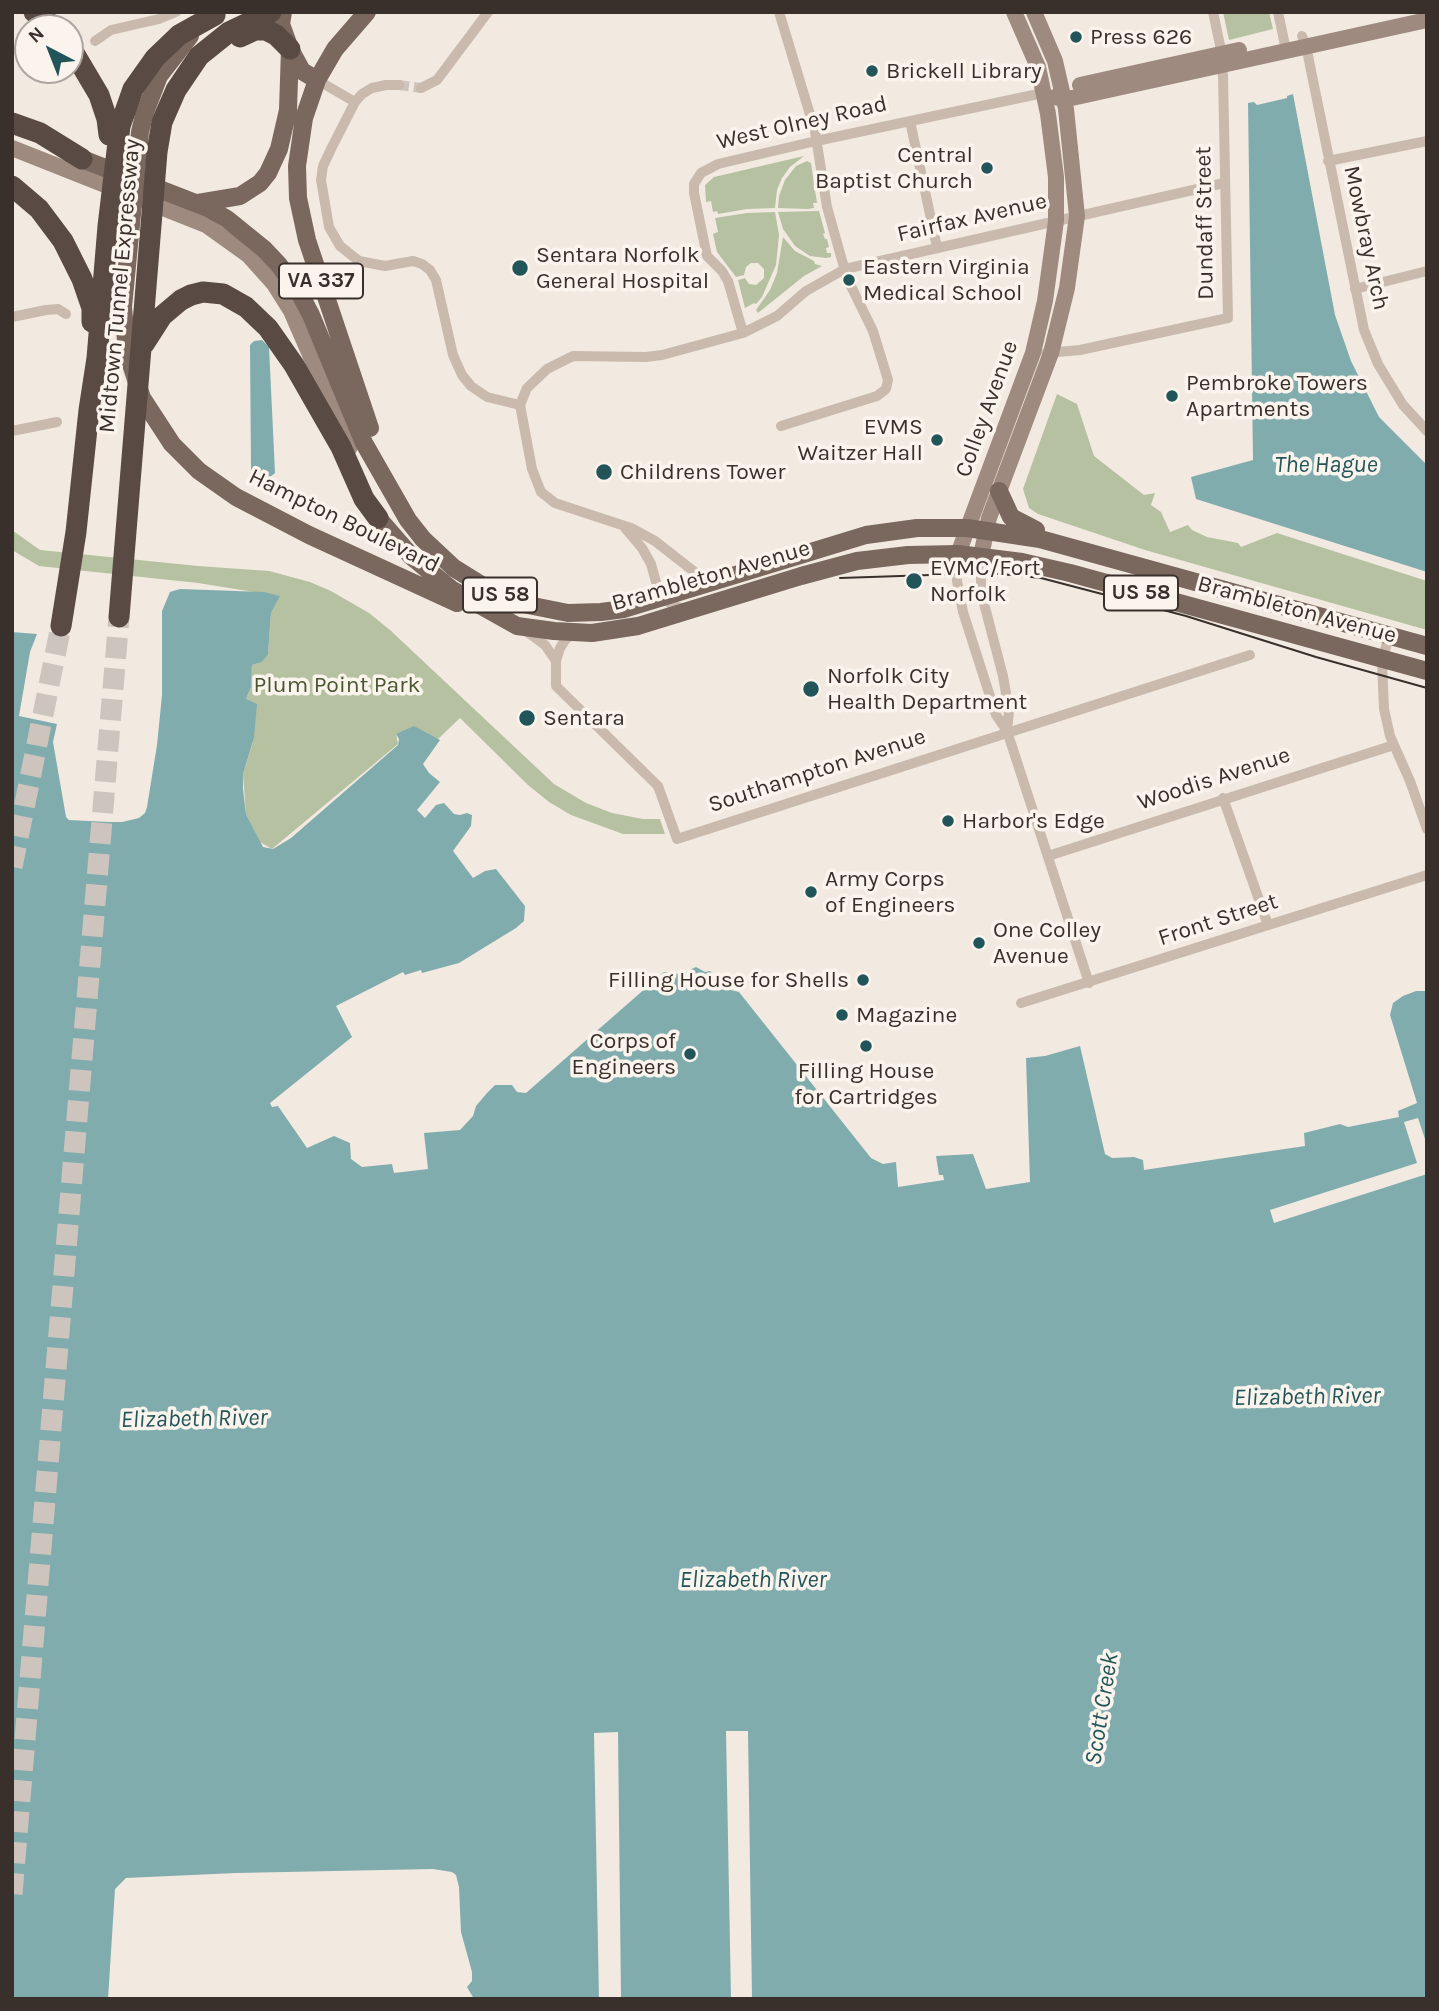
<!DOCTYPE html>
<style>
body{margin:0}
#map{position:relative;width:1439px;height:2011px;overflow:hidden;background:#f2eae1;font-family:Karla,sans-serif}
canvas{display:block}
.frame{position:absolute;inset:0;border:14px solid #392f2b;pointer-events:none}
.north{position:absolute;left:14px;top:14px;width:70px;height:70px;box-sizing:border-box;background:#faf4ed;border:2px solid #ada59f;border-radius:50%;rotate:318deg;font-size:19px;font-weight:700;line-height:28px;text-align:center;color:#392f2b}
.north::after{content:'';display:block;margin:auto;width:24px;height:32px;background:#225559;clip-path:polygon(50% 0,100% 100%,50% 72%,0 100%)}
</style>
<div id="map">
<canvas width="1439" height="2011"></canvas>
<div class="frame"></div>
<div class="north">N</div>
</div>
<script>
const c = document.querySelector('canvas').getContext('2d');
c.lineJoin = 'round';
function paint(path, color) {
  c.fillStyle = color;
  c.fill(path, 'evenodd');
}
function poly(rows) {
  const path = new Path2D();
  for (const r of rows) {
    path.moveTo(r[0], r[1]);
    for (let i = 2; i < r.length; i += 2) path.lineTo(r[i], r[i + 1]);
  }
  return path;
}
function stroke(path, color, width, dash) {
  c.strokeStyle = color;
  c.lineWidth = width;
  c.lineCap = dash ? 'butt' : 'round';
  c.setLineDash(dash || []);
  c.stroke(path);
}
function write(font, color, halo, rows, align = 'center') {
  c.font = font + ' Karla,sans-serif';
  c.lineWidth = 7;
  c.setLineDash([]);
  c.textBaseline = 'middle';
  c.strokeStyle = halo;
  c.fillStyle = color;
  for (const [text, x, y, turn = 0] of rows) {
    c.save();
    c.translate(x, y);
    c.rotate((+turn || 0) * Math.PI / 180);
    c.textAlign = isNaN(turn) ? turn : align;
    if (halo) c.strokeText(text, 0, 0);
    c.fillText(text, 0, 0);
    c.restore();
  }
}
paint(poly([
 [1223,12,1269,12,1273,29,1229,40],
 [804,156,790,167,782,178,777,190,775,208,747,209,718,214,717,211,713,212,711,201,706,202,705,185,714,177],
 [807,161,811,163,817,203,813,203,814,208,808,209,778,208,779,196,785,180,796,166],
 [819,211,825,233,823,234,825,239,827,239,829,247,826,248,827,253,831,253,831,257,826,258,810,256,795,246,783,229,778,212],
 [775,212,779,235,776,265,762,297,756,304,754,303,745,308,738,280,745,278,749,284,756,285,764,278,764,269,758,263,751,263,746,267,744,275,736,277,717,252,713,234,718,232,715,218,747,213],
 [783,237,795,251,814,261,815,264,822,266,804,276,758,313,756,310,770,290,777,273],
 [1057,394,1077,404,1094,456,1144,495,1155,493,1151,505,1161,512,1170,532,1188,525,1192,530,1207,537,1238,543,1241,547,1277,533,1427,581,1427,630,1145,550,1038,514,1029,508,1023,489],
 [12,530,40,550,198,566,269,571,310,582,331,591,369,613,390,630,554,784,586,803,612,813,643,819,660,819,665,834,623,834,571,815,549,802,528,785,460,718,437,740,396,734,398,744,272,849,260,842,246,814,243,774,253,742,246,699,251,687,252,665,262,662,268,655,271,613,279,596,198,583,39,566,12,550]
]), '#b6c1a1');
paint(poly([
 [1293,94,1335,315,1351,361,1379,417,1427,465,1427,572,1196,499,1191,477,1253,460,1248,103,1254,102,1257,105,1287,98,1287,96],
 [262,340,269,347,275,473,270,477,255,479,251,469,250,345,254,341],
 [180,589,264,592,280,596,271,613,268,655,262,662,252,665,251,687,246,699,257,704,254,738,243,774,243,789,246,814,263,847,273,849,291,838,398,745,399,739,396,734,414,726,440,740,423,764,429,773,440,782,417,810,425,818,436,805,444,803,454,814,460,815,467,813,472,815,471,826,453,851,473,878,485,871,496,869,525,906,524,921,516,928,459,963,422,973,421,970,405,975,403,972,336,1006,352,1037,270,1103,272,1107,278,1106,307,1148,334,1136,350,1143,351,1159,362,1167,392,1164,394,1173,428,1169,424,1133,460,1130,473,1116,476,1106,487,1093,495,1085,512,1085,517,1092,526,1093,664,972,681,974,696,967,705,972,710,971,731,990,739,992,871,1158,883,1164,896,1162,898,1187,944,1180,943,1175,939,1175,936,1156,973,1154,986,1189,1030,1182,1026,1058,1045,1056,1080,1046,1105,1154,1112,1158,1134,1157,1143,1160,1144,1170,1305,1146,1304,1133,1340,1124,1348,1127,1399,1117,1398,1111,1417,1103,1390,1015,1393,1003,1403,996,1416,991,1427,991,1427,1999,474,1999,467,1987,472,1981,472,1972,461,1932,459,1887,456,1875,452,1872,433,1869,236,1873,126,1878,115,1889,108,1999,12,1999,12,632,37,634,30,652,19,716,57,724,53,742,66,817,69,820,109,822,122,822,139,818,145,813,147,807,157,745,162,695,162,611,170,592]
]), '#81acae');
paint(poly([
 [1418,1118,1427,1145,1427,1174,1274,1223,1270,1210,1417,1163,1404,1122],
 [726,1731,748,1731,752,1999,731,1999],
 [618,1732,621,1999,599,1999,594,1733]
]), '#f2eae1');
stroke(poly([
 [399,85,421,88]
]), '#cdc5bd', 10, [10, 5]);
stroke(poly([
 [12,867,61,626],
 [12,1894,119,617]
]), '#cdc5bd', 21, [21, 10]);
stroke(poly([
 [779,12,815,131,827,207,847,278,873,331,888,380,886,389,877,396,781,426],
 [1278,12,1286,50],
 [1302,36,1306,46,1364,330,1378,364,1403,405,1427,431],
 [95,41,111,30,159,19,176,12],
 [317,80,355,102],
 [399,85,386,85,372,88,362,94,355,102,332,147,323,166,321,180,329,227,340,246,359,261,385,266,413,261,422,264,430,270,436,280,453,355,462,375,471,386,487,397,520,405],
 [421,88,437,80,488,12],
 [910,121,937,247],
 [1328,161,1427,141],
 [1355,289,1427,271],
 [12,317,46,310,58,309,66,314],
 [743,333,728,281,722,271,707,256,694,193,694,184,701,173,718,164,816,141,1043,93],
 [1046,353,1080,350,1228,318,1223,76,1220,45,1213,12],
 [12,431,57,422],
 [625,528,642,548,651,564,659,593,672,605,684,609],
 [958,554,957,581,963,612,996,715,1007,731],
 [981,556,981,592,1003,676,1009,711,1007,731,1089,983],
 [713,579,701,577,655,541,631,528,555,503,541,492,532,469,520,405,527,388,547,369,573,356,646,357,662,355,743,333,777,316,806,291,845,269,1224,183],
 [526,631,545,645,556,661],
 [574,633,565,640,560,648,556,661,556,686,658,786,677,839,1250,655],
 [1389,635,1382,662,1384,709,1390,736,1410,781,1427,829],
 [1223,798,1268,925],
 [1048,856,1394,745],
 [1021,1003,1427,875]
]), '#cabaad', 10);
stroke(poly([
 [1080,85,1239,50],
 [1055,97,1063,99,1072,98,1427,20],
 [12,148,206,225,248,255,274,284,291,311,350,447],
 [958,554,1033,353,1045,301,1056,221,1056,177,1048,114,1038,67,1014,12],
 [981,556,989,518,1051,353,1067,288,1077,216,1066,109,1055,61,1034,12]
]), '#9e8a7e', 16);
stroke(poly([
 [283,12,281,24,290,49,302,71,317,80],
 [367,12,335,49,317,80,304,118,297,166,298,198,307,240,370,428],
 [190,36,159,76,144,115,140,132,123,307,127,352,142,398,172,444,199,471,236,497,309,535,457,603],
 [82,159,208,208,227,219,264,249,279,265,300,294,311,315,364,443,408,520,423,539,454,568,491,591,523,604,568,613,601,612,624,609,866,535,917,528,967,528,1040,539,1427,646],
 [198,203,240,196,260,183,268,173,279,149,288,110,290,49],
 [999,491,1011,517,1036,530],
 [378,518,411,556,451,589,517,626,554,631,592,633,638,626,801,576,857,561,908,555,958,554,1022,562,1070,573,1427,671]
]), '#7a675d', 18);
stroke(poly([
 [34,12,56,28],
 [240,37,255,30,266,30,276,35,290,49],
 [70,46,99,95,107,119,109,135],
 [12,123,40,133,82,159],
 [12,186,39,209,63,241,82,279,92,308,92,322],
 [144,344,162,316,181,300,191,295,203,292,223,294,246,307,268,328,294,365,341,447,364,499,378,518],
 [119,617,157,152,162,122,176,90,199,56,229,32,271,12],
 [61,626,76,532,89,410,97,358,108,226,120,126,133,89,155,58,179,35,215,15]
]), '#594a43', 21);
stroke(poly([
 [840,578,991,573,1041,578,1186,616,1316,657,1427,688]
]), '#392f2b', 2);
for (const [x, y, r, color] of [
 [1076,37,7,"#225559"],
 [872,71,7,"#225559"],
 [987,168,7,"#225559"],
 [520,268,9,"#225559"],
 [849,280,7,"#225559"],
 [1172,396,7,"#225559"],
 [937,440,7,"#225559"],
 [604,472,9,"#225559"],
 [914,581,9,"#225559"],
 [811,689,9,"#225559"],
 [527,718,9,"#225559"],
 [948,821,7,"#225559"],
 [811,892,7,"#225559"],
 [979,943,7,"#225559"],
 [863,980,7,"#225559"],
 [842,1015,7,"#225559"],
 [866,1046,7,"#225559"],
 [690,1054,7,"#225559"]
]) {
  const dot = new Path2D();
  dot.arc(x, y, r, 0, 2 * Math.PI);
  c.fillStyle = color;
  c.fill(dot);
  stroke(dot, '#faf4ed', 2.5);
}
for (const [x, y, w] of [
 [321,281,84],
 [1141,593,74],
 [500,595,74]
]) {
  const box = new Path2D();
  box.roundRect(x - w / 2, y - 17.5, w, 35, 5);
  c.fillStyle = '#faf4ed';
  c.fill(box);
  stroke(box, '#392f2b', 2);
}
write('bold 21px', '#392f2b', null, [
 ["VA 337",321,281],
 ["US 58",1141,593],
 ["US 58",500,595]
]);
write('23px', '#392f2b', '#faf4ed', [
 ["Press 626",1090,37],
 ["Brickell Library",886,71],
 ["Central",973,155,"right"],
 ["Baptist Church",973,181,"right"],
 ["Sentara Norfolk",536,255],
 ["General Hospital",536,281],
 ["Eastern Virginia",863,267],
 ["Medical School",863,293],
 ["Pembroke Towers",1186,383],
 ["Apartments",1186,409],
 ["EVMS",923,427,"right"],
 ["Waitzer Hall",923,453,"right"],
 ["Childrens Tower",620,472],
 ["EVMC/Fort",930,568],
 ["Norfolk",930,594],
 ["Norfolk City",827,676],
 ["Health Department",827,702],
 ["Sentara",543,718],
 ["Harbor's Edge",962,821],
 ["Army Corps",825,879],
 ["of Engineers",825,905],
 ["One Colley",993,930],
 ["Avenue",993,956],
 ["Filling House for Shells",849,980,"right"],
 ["Magazine",856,1015],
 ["Corps of",676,1041,"right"],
 ["Engineers",676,1067,"right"],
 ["Filling House",866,1071,"center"],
 ["for Cartridges",866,1097,"center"]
], 'left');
write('23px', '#392f2b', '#faf4ed', [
 ["West Olney Road",802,123,-13],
 ["Fairfax Avenue",972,218,-13],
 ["Dundaff Street",1205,223,-91],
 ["Mowbray Arch",1366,238,78],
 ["Midtown Tunnel Expressway",120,286,-85],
 ["Colley Avenue",987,409,-70],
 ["Hampton Boulevard",344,521,26],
 ["Brambleton Avenue",711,576,-16],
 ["Brambleton Avenue",1297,610,15],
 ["Southampton Avenue",817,771,-18],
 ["Woodis Avenue",1214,779,-18],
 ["Front Street",1218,920,-18]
]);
write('23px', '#485630', '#faf4ed', [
 ["Plum Point Park",337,685]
]);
write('italic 24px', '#225559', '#faf4ed', [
 ["The Hague",1326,465],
 ["Elizabeth River",1307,1397,-1],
 ["Elizabeth River",194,1419,-1],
 ["Elizabeth River",753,1580],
 ["Scott Creek",1102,1709,-81]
]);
</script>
